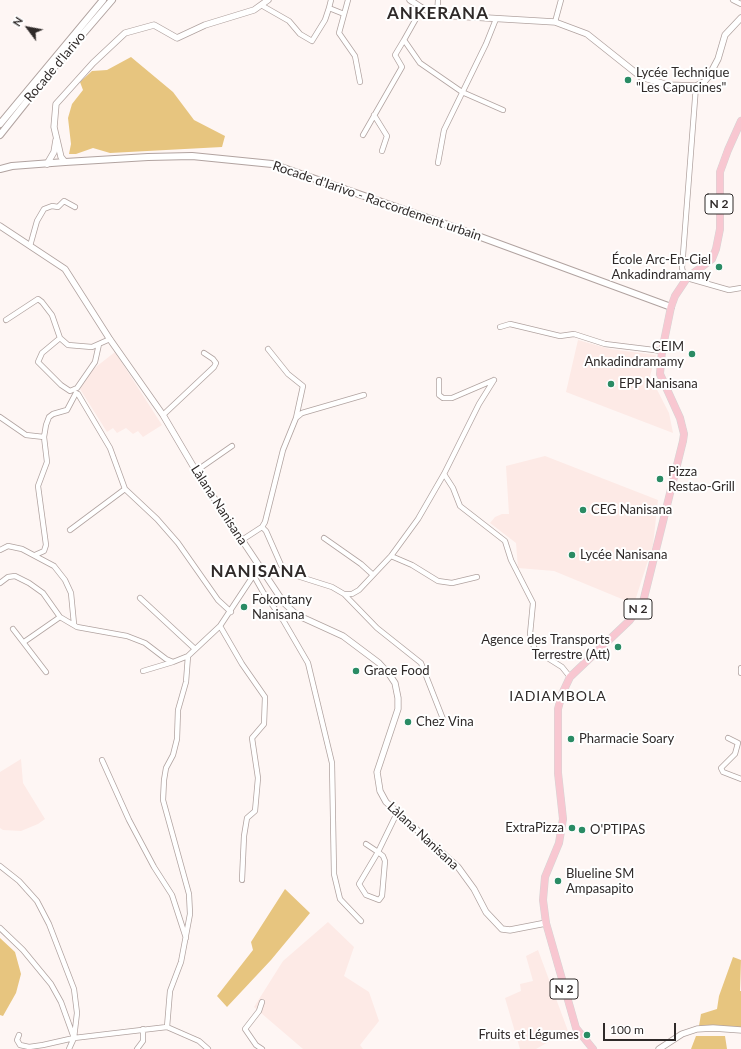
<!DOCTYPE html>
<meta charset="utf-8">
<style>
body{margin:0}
#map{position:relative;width:741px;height:1049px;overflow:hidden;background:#fef6f4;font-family:Lato,sans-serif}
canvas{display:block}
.north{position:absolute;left:8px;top:8px;width:40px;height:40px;-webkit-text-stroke:3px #fff;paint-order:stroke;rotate:302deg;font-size:11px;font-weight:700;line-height:16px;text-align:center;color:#2f2a29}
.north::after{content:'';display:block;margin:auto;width:14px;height:18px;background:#2f2a29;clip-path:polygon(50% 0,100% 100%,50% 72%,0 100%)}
.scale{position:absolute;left:603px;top:1023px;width:73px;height:18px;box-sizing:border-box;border:2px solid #2f2a29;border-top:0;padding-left:5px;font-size:12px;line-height:14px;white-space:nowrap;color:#2f2a29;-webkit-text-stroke:3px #fff;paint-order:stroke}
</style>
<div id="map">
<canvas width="741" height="1049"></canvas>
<div class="north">N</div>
<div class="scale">100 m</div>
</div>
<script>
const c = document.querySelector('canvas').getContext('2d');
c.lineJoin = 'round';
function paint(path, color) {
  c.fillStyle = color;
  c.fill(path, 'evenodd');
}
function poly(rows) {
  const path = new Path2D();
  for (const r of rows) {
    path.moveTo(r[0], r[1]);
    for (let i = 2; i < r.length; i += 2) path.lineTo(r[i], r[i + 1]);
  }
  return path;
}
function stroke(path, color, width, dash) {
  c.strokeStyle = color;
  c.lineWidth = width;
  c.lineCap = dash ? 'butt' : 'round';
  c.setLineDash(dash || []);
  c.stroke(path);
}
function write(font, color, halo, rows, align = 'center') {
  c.font = font + ' Lato,sans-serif';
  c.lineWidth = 4;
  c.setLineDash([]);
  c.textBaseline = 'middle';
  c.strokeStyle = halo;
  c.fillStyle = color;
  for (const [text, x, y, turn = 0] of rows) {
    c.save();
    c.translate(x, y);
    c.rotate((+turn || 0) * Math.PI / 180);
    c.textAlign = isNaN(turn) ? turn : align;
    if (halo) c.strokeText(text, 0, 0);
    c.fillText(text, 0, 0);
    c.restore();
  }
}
paint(poly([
 [578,340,610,349,656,355,650,376,669,413,673,433,566,392],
 [115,352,162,425,143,437,138,431,133,434,126,428,117,433,113,428,107,432,80,389,92,370],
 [545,456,658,500,653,545,634,604,554,571,518,568,516,543,490,523,495,517,502,514,509,514,506,466],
 [21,759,23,783,45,819,38,824,21,831,3,830,0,828,0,772],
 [328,922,354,947,344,976,369,992,379,1021,360,1045,363,1049,303,1049,254,1007,283,961],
 [538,950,568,1031,536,1049,520,1049,505,998,521,991,520,984,533,981,526,956]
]), '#fdeae6');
paint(poly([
 [131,57,173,92,194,120,225,136,222,147,110,153,93,148,76,154,69,154,71,144,68,118,72,104,83,90,80,82,92,71,107,70],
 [285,889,310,913,271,960,227,1007,217,996,253,950,251,942],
 [0,938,15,952,21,974,16,993,3,1016,0,1015],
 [733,957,741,960,740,991,741,991,741,1029,699,1026,701,1014,717,1009,719,996],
 [696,1036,725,1036,727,1049,691,1049]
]), '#e7c57f');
const minor = poly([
 [331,0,329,8,344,14],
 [348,0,339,33,355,56,360,82],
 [733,0,741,4],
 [261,5,289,21,300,34,312,41,325,20,329,8],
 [422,8,404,40,420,63,462,92,503,110],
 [437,15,438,0],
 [555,22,561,0],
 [696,86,682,268,684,275,687,278,729,290,741,288],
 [374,115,387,136,382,151],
 [363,135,402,67,395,55,404,40],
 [438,163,444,130,486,44,496,19],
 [30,246,37,221,44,209,52,206,58,207,64,201,75,207],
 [6,320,38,299,42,302,52,315,60,338,68,345,92,347,110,339],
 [500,327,510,324,560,336,574,334,605,344,662,351],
 [60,338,42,353,38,362,61,385,70,391,77,388,95,362,99,344],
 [268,349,288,374,303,386,296,418],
 [439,380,439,395,443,398,452,398,494,380],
 [163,415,214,367,216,363,213,359,204,353],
 [0,417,26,435,44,437],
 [196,471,232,446],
 [444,474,453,488,460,506,505,541,511,560,533,603,530,634,535,650,562,667,570,677],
 [262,527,266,531,281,565,291,574,332,587,344,594,352,594,359,590,391,556,418,519,444,474,479,404,494,380],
 [70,530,125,489],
 [324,538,361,564,372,574],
 [242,540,262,527,265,522,283,450,296,418,302,413,364,395],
 [0,550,8,546,22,549,54,566,65,580,71,593,74,624],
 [35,555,44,551,46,545,38,486,47,462,44,437,46,425,49,417,53,414,67,410,76,393,78,394,110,448,125,489,157,519,178,543,218,600,231,612],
 [391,556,412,565,438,581,452,583,477,577],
 [254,576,263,592,283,620,308,663,332,763,334,874,340,899,361,921],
 [0,583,8,577,15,576,29,583,43,593,60,617,77,627,127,636,145,643,166,659,173,662,188,656],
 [344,594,377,628,421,663,443,719],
 [140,598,195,649],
 [220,626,242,664,265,697,264,724,252,738,258,778,255,811,247,818,244,836,242,880],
 [13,629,46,672],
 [24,642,60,617],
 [741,668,741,673],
 [143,671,173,662],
 [728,738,738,743,735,754,721,768,723,772,741,779],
 [102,760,129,820,154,867,172,895,186,938],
 [366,844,378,852,383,856,385,861,382,896,379,900,366,895,359,884,378,852,397,813],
 [0,866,19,881,37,901,49,924,74,989,77,1013,74,1038],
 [0,928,23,950,51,984,61,1002,74,1038],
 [19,1035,17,1040,20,1045,29,1047,43,1045,74,1038],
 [69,1049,74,1038,167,1027],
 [137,1049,143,1041,143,1029],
 [208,1049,199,1041,167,1027,170,991,181,962,190,914,189,894,163,800,164,780,166,768,173,755,177,739,178,710,186,682,188,656,220,626,259,567],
 [262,1049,256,1045,245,1029,259,1011,262,1002]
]);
const tertiary = poly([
 [410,0,422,8,437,15,555,22,587,34,641,77,668,85,696,86,704,82,709,76,718,59,725,35,741,18],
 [65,162,61,157,54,127,56,104,93,63,125,33,154,25,177,38,205,25,254,10,268,0],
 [47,164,54,152,56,140],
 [0,226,65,269,109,338,163,415,196,471,284,603,297,615,343,636,379,663,389,674,395,683,398,698,398,709,377,772,380,791,386,802,458,867,474,889,486,912,502,929,510,930,546,923],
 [659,1049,682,1034,697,1029,713,1028,741,1030]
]);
const secondary = poly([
 [0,124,103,0],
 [0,135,51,71,112,0],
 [0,169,12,166,65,162,148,157,192,156,272,164,448,225,671,307]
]);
const primary = poly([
 [593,1049,576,1028,546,923,543,900,545,877,559,843,563,819,558,773,558,709,562,694,570,677,630,620,643,602,683,441,684,434,680,418,660,374,662,351,671,307,675,296,687,278,712,259,716,249,720,229,720,172,728,150,741,121]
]);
stroke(minor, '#b1a3a0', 6);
stroke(tertiary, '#b1a3a0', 7);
stroke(secondary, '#b1a3a0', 8);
stroke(primary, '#d5d4d4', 8);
stroke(minor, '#fff', 4.5);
stroke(tertiary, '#fff', 5.5);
stroke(secondary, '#fff', 6);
stroke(primary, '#f8c7d1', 7);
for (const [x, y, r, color] of [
 [628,80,4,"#2a8b64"],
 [719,267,4,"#2a8b64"],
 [692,354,4,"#2a8b64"],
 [611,384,4,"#2a8b64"],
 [660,479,4,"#2a8b64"],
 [583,510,4,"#2a8b64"],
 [572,555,4,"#2a8b64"],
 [244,607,4,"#2a8b64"],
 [618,647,4,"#2a8b64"],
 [356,671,4,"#2a8b64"],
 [408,722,4,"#2a8b64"],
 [571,739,4,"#2a8b64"],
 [572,828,4,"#2a8b64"],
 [582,830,4,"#2a8b64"],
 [558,881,4,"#2a8b64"],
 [587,1035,4,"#2a8b64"]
]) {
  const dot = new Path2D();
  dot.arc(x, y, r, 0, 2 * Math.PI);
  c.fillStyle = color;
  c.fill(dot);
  stroke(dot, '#fff', 1.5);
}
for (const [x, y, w] of [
 [719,204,28],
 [638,609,28],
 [564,989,28]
]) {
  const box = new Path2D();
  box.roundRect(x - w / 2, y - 10, w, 20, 3);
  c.fillStyle = '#fff';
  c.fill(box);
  stroke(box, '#2f2a29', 1);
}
write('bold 12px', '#2f2a29', null, [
 ["N 2",719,204],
 ["N 2",638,609],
 ["N 2",564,989]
]);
write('13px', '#2f2a29', '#fff', [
 ["Rocade d'Iarivo",55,67,-50],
 ["Rocade d'Iarivo - Raccordement urbain",377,201,19],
 ["Làlana Nanisana",219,505,57],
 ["Làlana Nanisana",423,836,43]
]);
write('13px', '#2f2a29', '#fff', [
 ["Lycée Technique",636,73],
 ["\"Les Capucines\"",636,88],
 ["École Arc-En-Ciel",711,260,"right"],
 ["Ankadindramamy",711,275,"right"],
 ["CEIM",684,347,"right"],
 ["Ankadindramamy",684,362,"right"],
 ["EPP Nanisana",619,384],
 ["Pizza",668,472],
 ["Restao-Grill",668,487],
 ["CEG Nanisana",591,510],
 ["Lycée Nanisana",580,555],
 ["Fokontany",252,600],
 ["Nanisana",252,615],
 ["Agence des Transports",610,640,"right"],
 ["Terrestre (Att)",610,655,"right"],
 ["Grace Food",364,671],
 ["Chez Vina",416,722],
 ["Pharmacie Soary",579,739],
 ["ExtraPizza",564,828,"right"],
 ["O'PTIPAS",590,830],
 ["Blueline SM",566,874],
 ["Ampasapito",566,889],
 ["Fruits et Légumes",579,1035,"right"]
], 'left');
c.letterSpacing = '1px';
write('14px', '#2f2a29', '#fff', [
 ["IADIAMBOLA",558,696]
]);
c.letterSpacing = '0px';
c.letterSpacing = '1px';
write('bold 17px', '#2f2a29', '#fff', [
 ["ANKERANA",438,14],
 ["NANISANA",259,572]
]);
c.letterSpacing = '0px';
</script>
